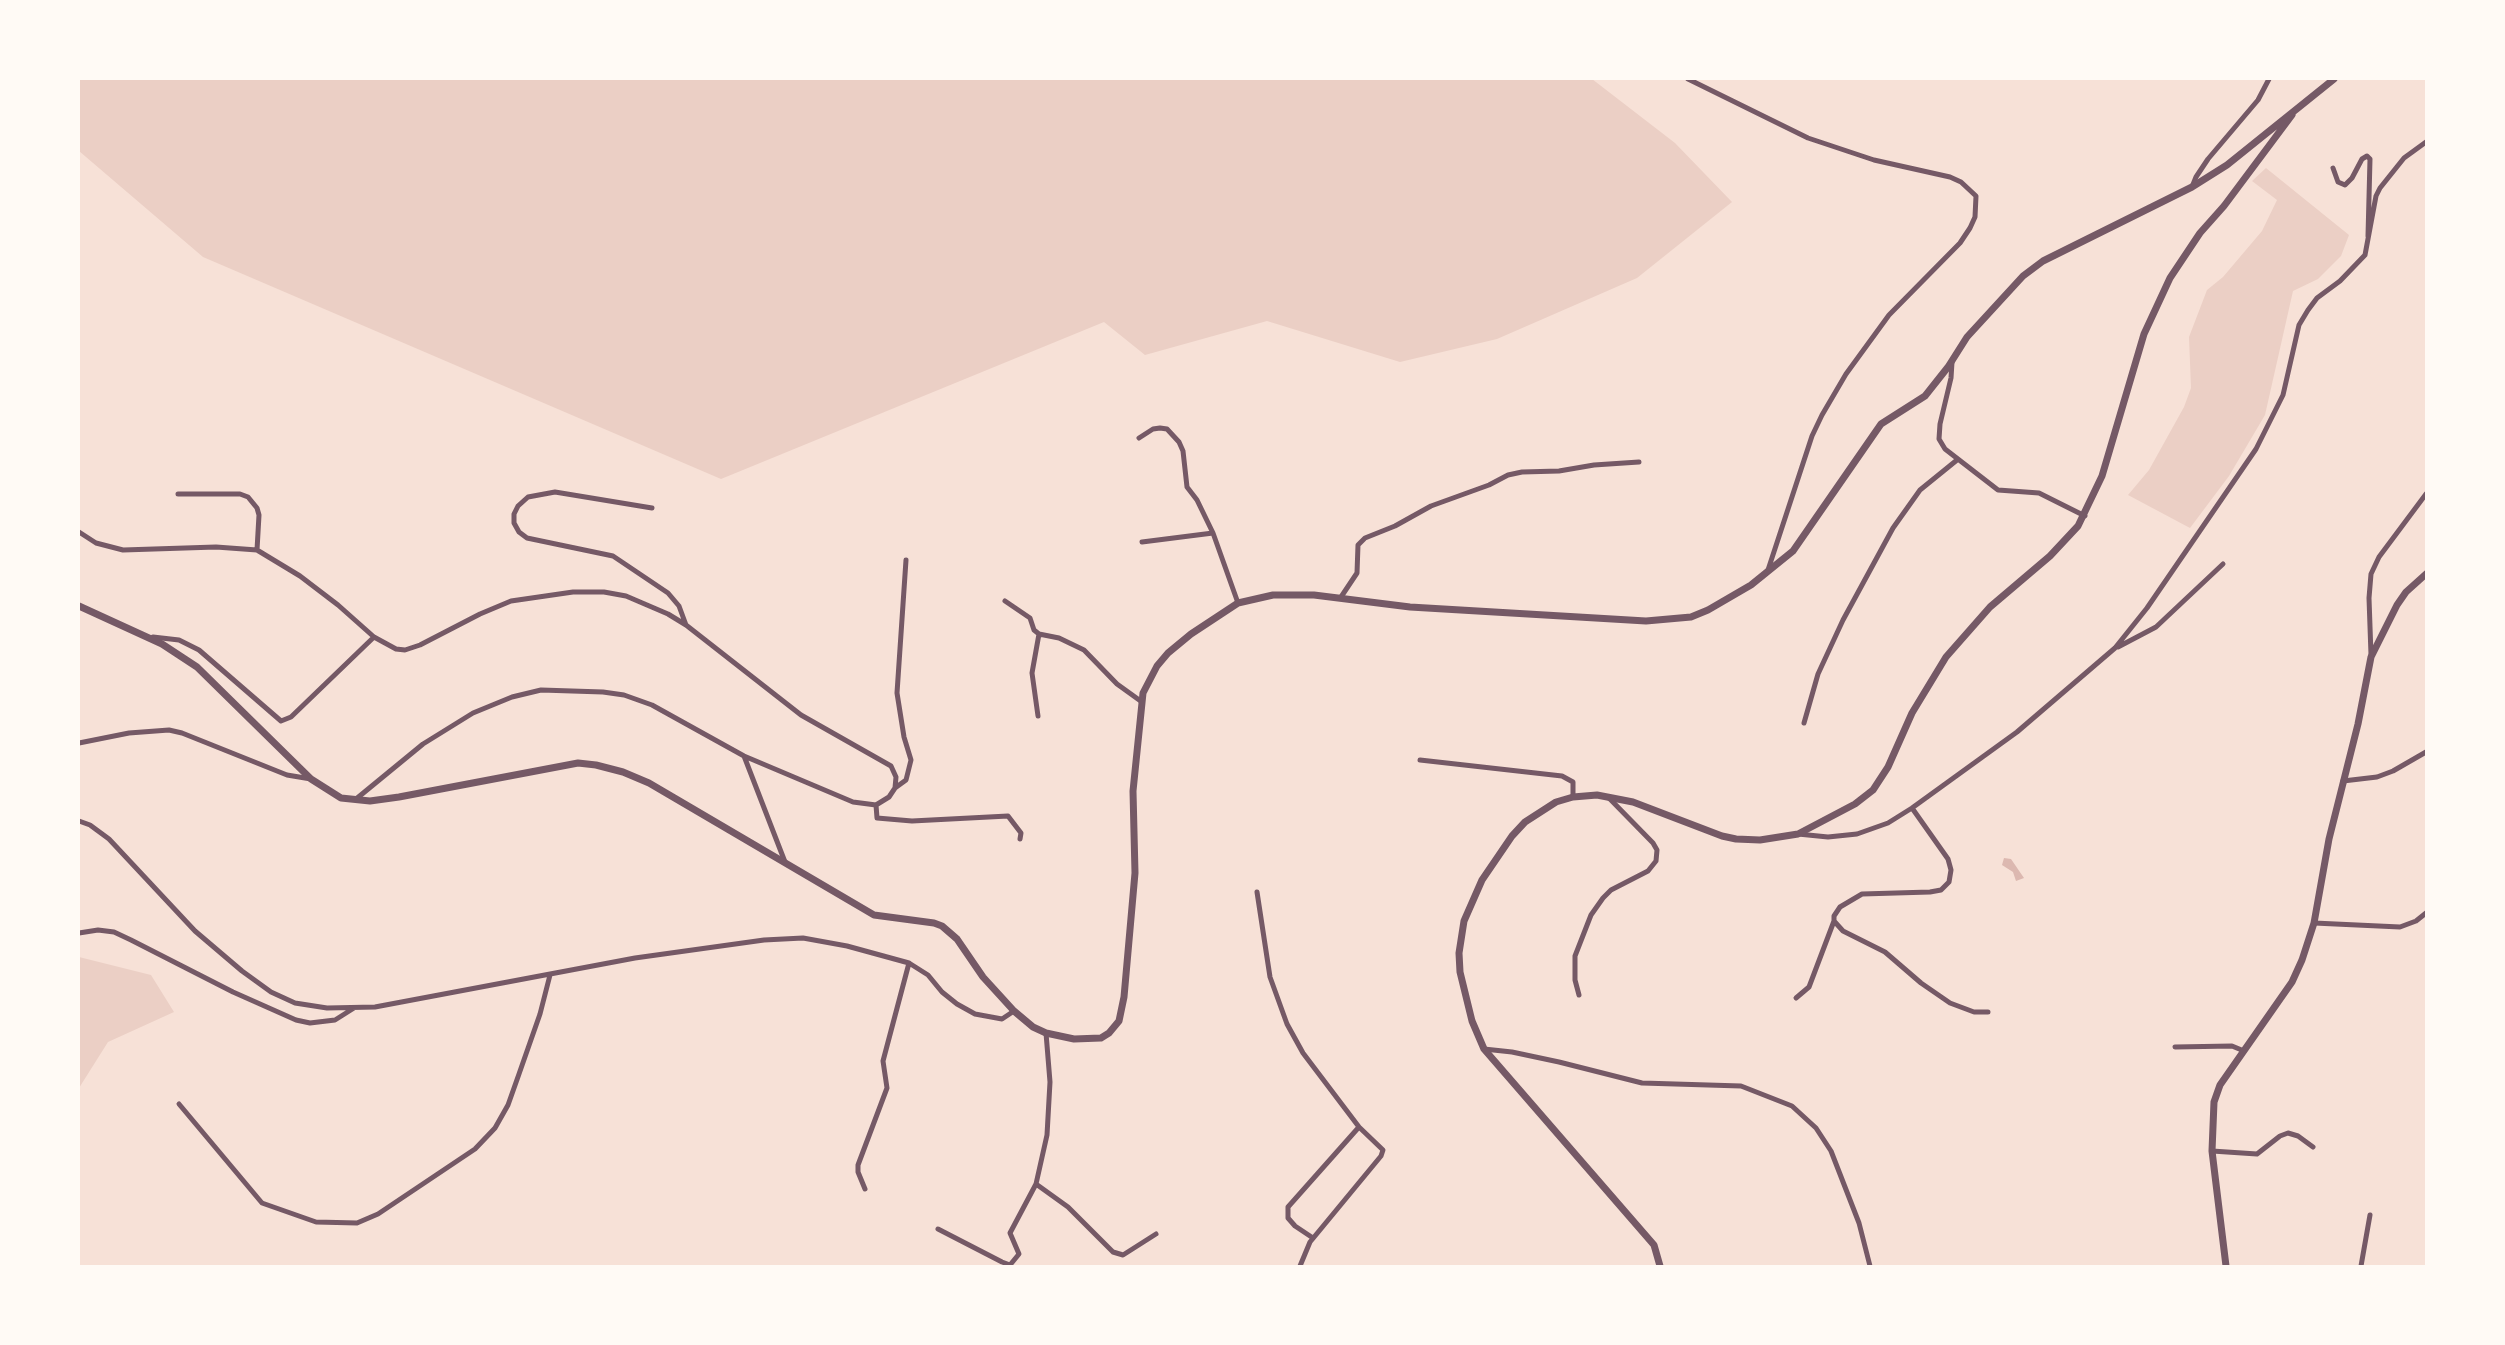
<!DOCTYPE html>
<style>
body{margin:0}
#map{position:relative;width:2505px;height:1345px;overflow:hidden;background:#f7e1d7;font-family:Lora,serif}
canvas{display:block}
.frame{position:absolute;inset:0;border:80px solid #fffaf5;pointer-events:none}
</style>
<div id="map">
<canvas width="2505" height="1345"></canvas>
<div class="frame"></div>
</div>
<script>
const c = document.querySelector('canvas').getContext('2d');
c.lineJoin = 'round';
function paint(path, color) {
  c.fillStyle = color;
  c.fill(path, 'evenodd');
}
function poly(rows) {
  const path = new Path2D();
  for (const r of rows) {
    path.moveTo(r[0], r[1]);
    for (let i = 2; i < r.length; i += 2) path.lineTo(r[i], r[i + 1]);
  }
  return path;
}
function stroke(path, color, width, dash) {
  c.strokeStyle = color;
  c.lineWidth = width;
  c.lineCap = dash ? 'butt' : 'round';
  c.setLineDash(dash || []);
  c.stroke(path);
}
paint(poly([
 [79,79,1592,79,1675,143,1732,202,1637,278,1497,339,1400,362,1267,321,1145,355,1104,322,721,479,203,257,79,151],
 [2266,168,2349,235,2341,256,2318,279,2293,291,2265,415,2229,476,2190,528,2128,495,2149,470,2184,407,2191,388,2189,337,2207,290,2223,277,2262,231,2277,200,2252,181],
 [79,957,151,975,174,1012,108,1042,79,1088]
]), '#ebcfc5');
paint(poly([
 [2004,858,2011,859,2024,878,2016,881,2013,872,2002,865]
]), '#dcb8b0');
stroke(poly([
 [1688,79,1808,138,1874,160,1950,177,1961,182,1976,196,1975,217,1970,228,1960,243,1889,315,1846,374,1822,415,1812,436,1768,570],
 [2333,168,2338,182,2345,185,2352,178,2362,159,2367,156,2370,159,2368,236],
 [2192,187,2196,177,2208,159,2258,100,2269,79],
 [1952,362,1951,378,1940,424,1939,439,1945,449,1998,490,2039,493,2085,516],
 [1139,438,1153,429,1160,428,1167,429,1179,442,1183,451,1187,487,1197,500,1213,533,1238,603],
 [178,494,240,494,248,497,257,508,259,515,257,550],
 [652,508,555,492,528,497,518,506,514,514,514,523,519,532,527,538,613,556,668,593,679,606,686,625],
 [79,532,96,543,123,550,216,547,257,550,300,576,338,605,374,637,396,649,405,650,420,645,480,614,511,601,573,592,604,592,626,596,668,614,686,625,801,715,891,766,896,777,895,788,889,797,876,805,853,802,744,756,652,705,624,695,603,692,541,690,512,697,473,713,423,744,356,799],
 [1142,542,1213,533],
 [1341,597,1357,573,1358,545,1365,538,1395,526,1431,506,1489,485,1508,475,1522,472,1559,471,1594,465,1639,462],
 [1005,601,1030,618,1034,630,1039,634,1059,638,1084,650,1117,684,1142,702],
 [153,637,179,640,199,650,281,721,291,717,374,637],
 [2118,647,2156,627,2223,564],
 [2371,655,2369,598,2371,574,2379,557,2426,494],
 [1038,716,1032,673,1039,634],
 [1804,723,1818,674,1843,620,1893,528,1920,490,1957,460],
 [79,743,129,733,169,730,182,733,287,775,311,779],
 [744,756,785,862],
 [1420,760,1562,776,1573,782,1573,797],
 [2343,781,2377,777,2393,771,2426,752],
 [895,788,906,780,911,760,904,737,897,693,906,560],
 [876,805,877,818,912,821,1008,816,1021,833,1020,839],
 [1912,808,1948,859,1951,870,1949,882,1941,890,1930,892,1862,894,1840,907,1834,916,1834,921,1843,931,1885,952,1921,983,1950,1003,1974,1012,1988,1012],
 [79,821,90,825,109,839,195,931,242,971,271,992,295,1003,327,1008,375,1007,635,958,764,940,803,938,847,946,909,963,928,975,942,992,957,1004,975,1014,1002,1019,1014,1011],
 [1798,834,1828,837,1857,834,1888,823,1912,808,2017,732,2115,648,2147,608,2256,449,2283,395,2299,325,2308,310,2317,298,2340,281,2365,255,2376,196,2380,188,2404,158,2426,142],
 [1257,892,1270,977,1287,1024,1303,1053,1359,1127],
 [2314,923,2400,927,2416,921,2426,913],
 [79,933,98,930,114,932,131,940,233,992,296,1020,310,1023,335,1020,354,1008],
 [1579,995,1575,980,1575,956,1591,915,1603,898,1611,890,1648,871,1656,861,1657,850,1653,843,1608,797],
 [1796,998,1809,987,1834,921],
 [2175,1047,2232,1046,2244,1051],
 [1484,1049,1512,1052,1559,1062,1642,1083,1741,1086,1792,1106,1816,1128,1831,1151,1859,1223,1870,1266],
 [179,1104,262,1203,316,1222,357,1223,378,1214,475,1149,495,1128,508,1105,519,1074,540,1014,550,975],
 [2212,1151,2257,1154,2280,1136,2288,1133,2298,1136,2313,1147],
 [1036,1184,1068,1207,1113,1252,1123,1255,1156,1234],
 [865,1189,858,1172,858,1165,887,1088,883,1061,909,963],
 [938,1229,1002,1262,1010,1265,1019,1254,1010,1233,1036,1184,1047,1135,1050,1082,1046,1033],
 [1300,1266,1310,1242,1381,1156,1383,1150,1359,1127,1288,1207,1288,1218,1295,1226,1313,1238],
 [2361,1266,2370,1215]
]), '#755966', 5);
stroke(poly([
 [79,606,162,644,197,667,311,779,341,798,370,801,399,797,578,763,596,765,623,772,649,783,874,915,934,923,942,926,957,939,983,977,1014,1011,1033,1027,1046,1033,1074,1039,1101,1038,1109,1033,1119,1021,1124,997,1135,873,1133,791,1143,693,1157,666,1168,653,1191,634,1238,603,1273,595,1314,595,1410,607,1646,621,1691,617,1708,610,1751,585,1793,551,1881,424,1925,396,1948,367,1967,337,2023,276,2043,261,2192,187,2227,165,2334,79],
 [1660,1266,1654,1245,1484,1049,1472,1021,1460,972,1459,953,1464,921,1482,880,1512,836,1525,822,1556,802,1573,797,1597,795,1633,802,1722,836,1736,839,1760,840,1798,834,1855,804,1873,790,1888,767,1912,713,1946,657,1990,607,2050,556,2078,526,2102,476,2144,334,2170,278,2200,233,2224,206,2292,115],
 [2226,1266,2212,1151,2214,1102,2220,1085,2292,982,2302,960,2314,923,2329,839,2358,724,2371,657,2397,605,2406,592,2426,574]
]), '#755966', 7);
</script>
